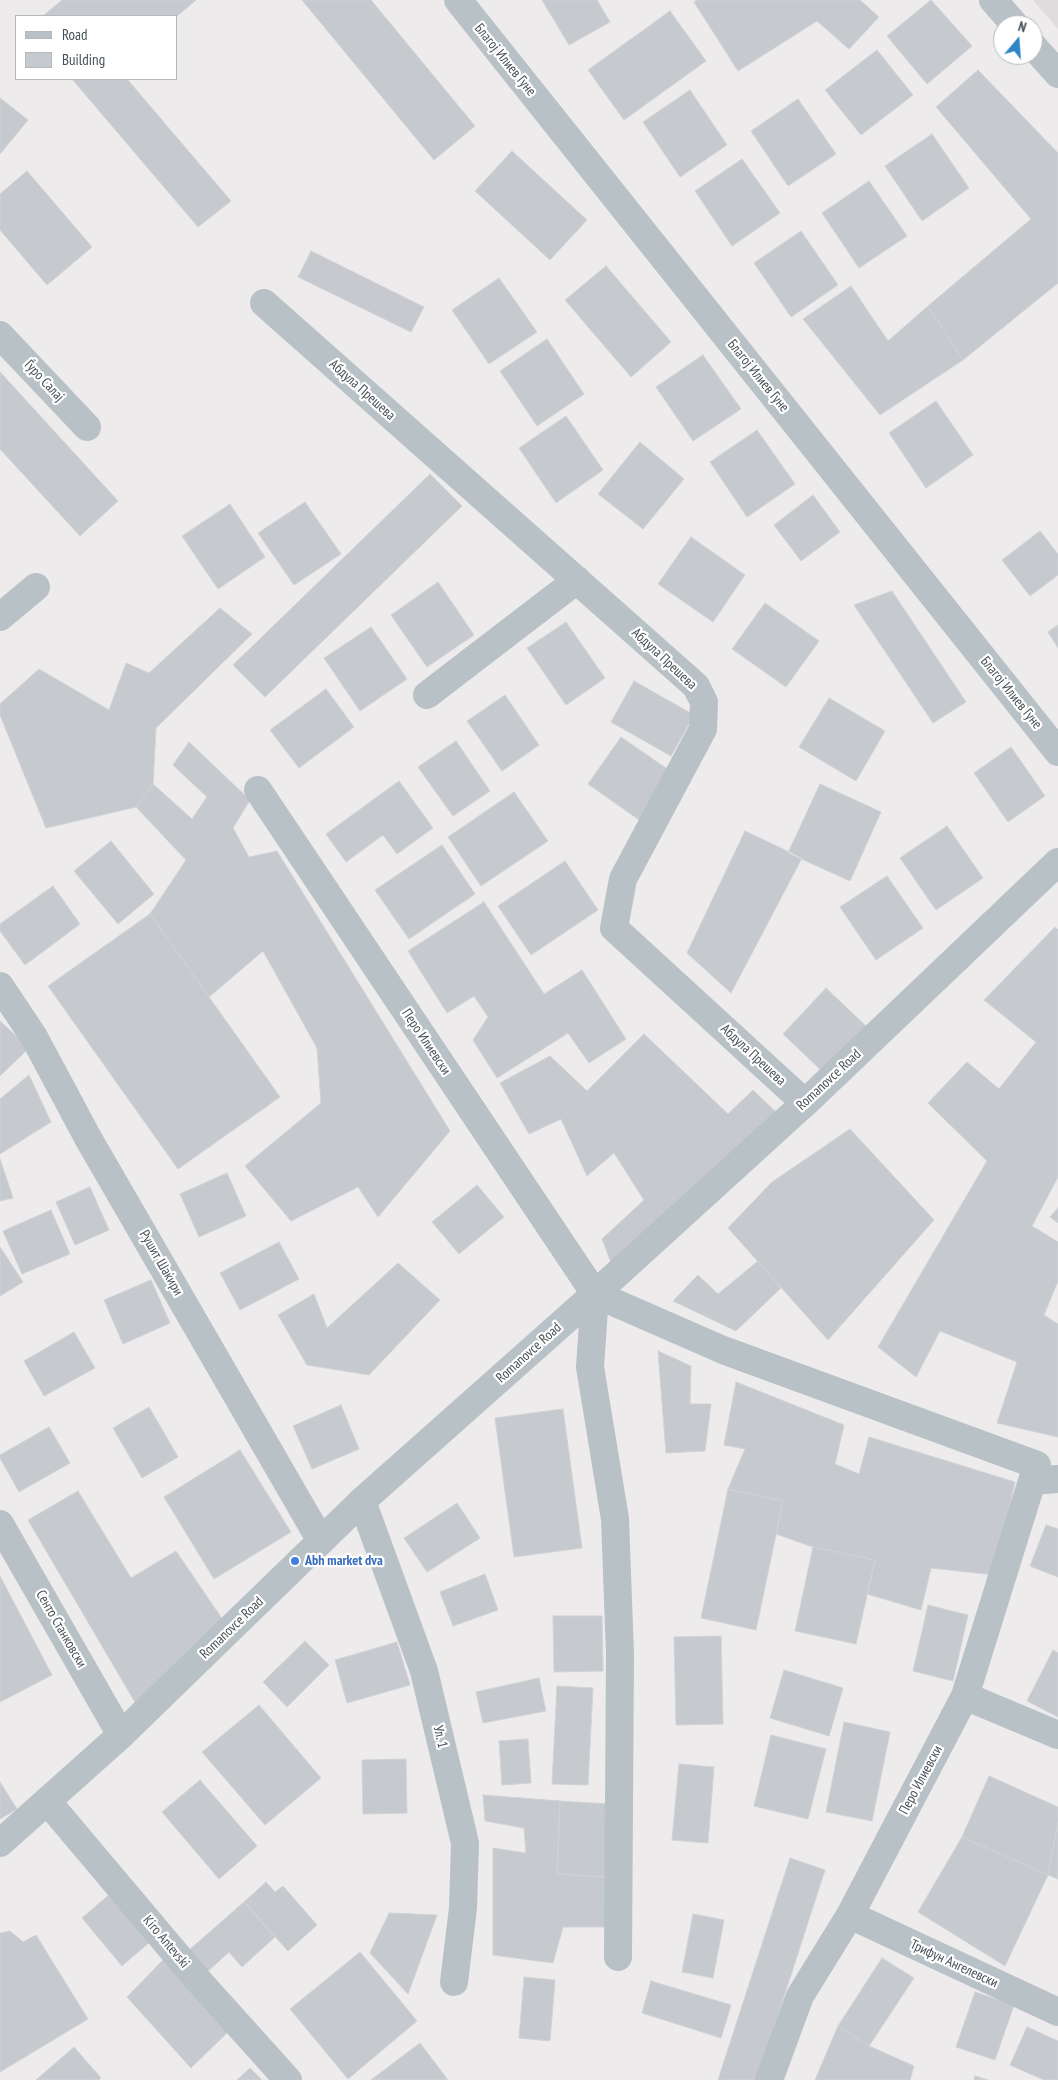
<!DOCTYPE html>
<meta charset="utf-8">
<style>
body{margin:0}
#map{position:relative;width:1058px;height:2080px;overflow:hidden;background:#eeebec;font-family:"PT Sans Narrow",sans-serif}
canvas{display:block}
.legend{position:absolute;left:15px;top:15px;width:162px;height:65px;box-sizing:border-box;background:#fff;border:1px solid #b5b9bb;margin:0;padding:6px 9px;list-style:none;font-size:15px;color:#465056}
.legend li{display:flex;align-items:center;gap:10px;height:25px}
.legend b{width:25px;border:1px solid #b5b9bb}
.north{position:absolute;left:993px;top:15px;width:50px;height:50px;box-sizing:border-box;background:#fff;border:1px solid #b5b9bb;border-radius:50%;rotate:18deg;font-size:14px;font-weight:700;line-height:20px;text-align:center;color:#465056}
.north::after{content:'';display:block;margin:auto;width:18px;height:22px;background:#2e84c5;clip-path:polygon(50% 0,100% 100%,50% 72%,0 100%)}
</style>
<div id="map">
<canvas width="1058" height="2080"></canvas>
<ul class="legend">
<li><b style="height:6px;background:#b8c1c6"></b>Road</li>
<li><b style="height:14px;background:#c6c9ce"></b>Building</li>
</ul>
<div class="north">N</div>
</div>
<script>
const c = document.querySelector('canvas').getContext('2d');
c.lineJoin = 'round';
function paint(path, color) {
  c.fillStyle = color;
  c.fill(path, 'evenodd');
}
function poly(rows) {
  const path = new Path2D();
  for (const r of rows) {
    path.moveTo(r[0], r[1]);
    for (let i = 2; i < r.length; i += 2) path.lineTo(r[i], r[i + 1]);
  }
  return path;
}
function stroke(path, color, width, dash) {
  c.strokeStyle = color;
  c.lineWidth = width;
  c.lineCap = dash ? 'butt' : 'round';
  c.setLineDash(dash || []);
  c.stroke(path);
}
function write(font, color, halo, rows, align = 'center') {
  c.font = font + ' "PT Sans Narrow",sans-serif';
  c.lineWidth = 4.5;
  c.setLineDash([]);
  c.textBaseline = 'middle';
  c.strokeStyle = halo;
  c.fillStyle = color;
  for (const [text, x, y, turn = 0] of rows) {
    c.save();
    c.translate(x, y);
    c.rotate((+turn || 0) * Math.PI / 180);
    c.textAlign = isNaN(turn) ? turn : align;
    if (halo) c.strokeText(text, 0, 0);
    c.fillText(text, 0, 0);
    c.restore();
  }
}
paint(poly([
 [1033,0,1058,0,1058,29]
]), '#dfdcdd');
const building = poly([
 [62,0,196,0,176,17,43,16,62,0],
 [302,0,371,0,475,126,434,160,302,0],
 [542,0,597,0,610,22,569,45,542,0],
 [697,0,860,0,879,17,849,49,817,21,738,71,694,2,697,0],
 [931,0,972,46,927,84,887,36,931,0],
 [670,11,706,61,624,120,588,70,670,11],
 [877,50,913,95,861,135,825,90,877,50],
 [978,70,1058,153,1058,283,963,360,928,306,1031,219,936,107,978,70],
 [72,79,127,79,231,201,198,227,72,79],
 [690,90,727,145,680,177,643,122,690,90],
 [0,98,28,120,0,154,0,98],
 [798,99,836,154,788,186,751,131,798,99],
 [932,134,969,188,922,221,885,166,932,134],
 [512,151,587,220,550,260,475,191,512,151],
 [742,159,780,213,732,246,695,191,742,159],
 [27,171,92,247,47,285,0,230,0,194,27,171],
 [869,181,907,236,859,268,822,213,869,181],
 [801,231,838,285,791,317,754,263,801,231],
 [311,251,424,307,411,332,298,277,311,251],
 [606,266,671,342,631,377,565,300,606,266],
 [499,278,537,332,489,364,452,310,499,278],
 [851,286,888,341,928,306,963,360,880,415,803,319,851,286],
 [547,339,584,394,537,426,500,371,547,339],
 [703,355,741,409,693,441,656,387,703,355],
 [0,372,118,501,80,536,0,449,0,372],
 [936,401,973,455,926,488,889,433,936,401],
 [566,416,603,470,556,503,519,448,566,416],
 [757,430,795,484,747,517,710,462,757,430],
 [640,442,684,479,643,529,598,494,640,442],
 [430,474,462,506,265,697,233,665,430,474],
 [813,495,840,532,801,561,774,525,813,495],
 [305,502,341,554,294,585,258,533,305,502],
 [230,504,265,557,218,589,182,536,230,504],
 [1040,531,1058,554,1058,575,1030,596,1002,560,1040,531],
 [691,537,745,575,713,622,658,584,691,537],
 [438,582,474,635,427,667,391,615,438,582],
 [892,591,966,702,933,723,854,605,892,591],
 [765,603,819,641,786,687,732,649,765,603],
 [220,608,252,634,156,728,153,784,136,807,46,828,0,715,0,704,39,669,109,710,126,663,149,673,220,608],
 [566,622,605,678,566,705,527,648,566,622],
 [1058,625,1058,648,1048,632,1058,625],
 [371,627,407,679,360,711,324,658,371,627],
 [634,681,694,715,671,756,611,722,634,681],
 [326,689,354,727,299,768,270,730,326,689],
 [505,695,539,745,502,771,467,721,505,695],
 [829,698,885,731,856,781,799,747,829,698],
 [621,737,676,775,642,822,588,784,621,737],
 [456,741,490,791,453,816,418,767,456,741],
 [189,742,250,800,233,828,249,857,277,851,450,1131,378,1217,358,1187,291,1221,245,1166,321,1103,317,1048,263,951,209,997,150,914,186,860,136,807,153,784,192,819,207,797,173,765,189,742],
 [1011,747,1045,796,1008,822,974,773,1011,747],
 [399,781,433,828,397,854,383,835,346,862,326,834,399,781],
 [820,784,881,812,850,881,788,853,820,784],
 [514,792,548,841,481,886,448,837,514,792],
 [947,826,983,878,936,910,900,858,947,826],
 [745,831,802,858,731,993,687,953,745,831],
 [111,841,154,894,118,924,74,871,111,841],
 [442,845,475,894,409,939,375,890,442,845],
 [565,861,598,910,531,955,498,906,565,861],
 [887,876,923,928,876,960,840,907,887,876],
 [53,886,80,924,25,965,0,931,0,924,53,886],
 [484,902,544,994,582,970,626,1039,589,1063,568,1033,497,1078,473,1040,488,1017,474,996,447,1013,408,951,484,902],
 [150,914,280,1097,178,1169,48,986,150,914],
 [1055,927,1058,930,1058,1177,1032,1226,1058,1242,1058,1281,1044,1315,1058,1324,1058,1437,997,1423,1017,1362,940,1331,916,1377,878,1347,987,1161,928,1103,967,1062,999,1089,1036,1042,984,1000,1055,927],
 [826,988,867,1027,824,1073,783,1034,826,988],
 [0,1021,29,1048,0,1076,0,1021],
 [644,1034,728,1114,753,1090,780,1116,612,1265,602,1239,644,1200,614,1153,587,1176,561,1119,529,1134,500,1083,550,1056,587,1091,644,1034],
 [29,1075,51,1122,0,1154,0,1099,29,1075],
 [850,1129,934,1220,828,1340,728,1228,772,1182,850,1129],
 [0,1159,13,1198,0,1201,0,1159],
 [227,1173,246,1216,199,1237,180,1194,227,1173],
 [477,1185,504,1217,459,1254,432,1222,477,1185],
 [90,1187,109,1230,75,1245,56,1202,90,1187],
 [1058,1208,1058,1223,1050,1217,1058,1208],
 [51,1210,70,1254,22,1274,3,1231,51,1210],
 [279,1242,299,1279,240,1310,220,1273,279,1242],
 [0,1247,23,1282,0,1296,0,1247],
 [758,1261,781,1288,736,1331,673,1301,698,1275,718,1294,758,1261],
 [398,1263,440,1300,369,1375,307,1365,278,1315,314,1294,327,1328,398,1263],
 [151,1280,170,1323,123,1344,104,1300,151,1280],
 [74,1332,95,1368,44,1396,24,1361,74,1332],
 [658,1351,691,1366,690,1404,711,1404,705,1451,666,1453,658,1351],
 [736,1382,844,1425,835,1464,859,1474,869,1437,1015,1482,994,1575,931,1568,921,1610,867,1594,875,1560,813,1547,776,1534,783,1501,728,1489,745,1449,724,1445,736,1382],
 [341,1405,359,1449,312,1469,293,1426,341,1405],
 [149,1407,178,1457,142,1478,113,1428,149,1407],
 [563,1409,582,1548,514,1557,495,1418,563,1409],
 [49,1427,70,1463,19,1492,0,1458,0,1455,49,1427],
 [240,1450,291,1532,214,1579,164,1497,240,1450],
 [728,1489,783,1501,756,1630,701,1618,728,1489],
 [78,1491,131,1578,176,1551,227,1626,136,1704,28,1520,78,1491],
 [457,1503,480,1538,427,1572,404,1538,457,1503],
 [1046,1525,1058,1529,1058,1577,1030,1566,1046,1525],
 [813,1547,875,1560,856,1644,795,1631,813,1547],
 [485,1574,498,1610,453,1626,440,1592,485,1574],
 [0,1576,52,1675,0,1702,0,1576],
 [928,1605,968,1615,953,1681,913,1671,928,1605],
 [553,1616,602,1616,603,1671,554,1672,553,1616],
 [721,1636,723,1724,676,1725,674,1637,721,1636],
 [305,1641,329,1665,287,1707,263,1682,305,1641],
 [397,1642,410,1685,347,1703,335,1660,397,1642],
 [1053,1650,1058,1653,1058,1717,1027,1701,1053,1650],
 [784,1670,843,1688,829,1736,770,1718,784,1670],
 [539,1678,546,1711,483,1723,476,1692,539,1678],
 [557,1686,593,1688,588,1785,552,1784,557,1686],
 [259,1705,321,1778,265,1825,202,1752,259,1705],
 [844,1722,890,1732,872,1821,826,1812,844,1722],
 [771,1735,826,1749,808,1819,754,1806,771,1735],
 [528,1739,531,1783,502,1785,499,1741,528,1739],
 [406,1759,407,1813,363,1814,362,1760,406,1759],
 [679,1764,714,1767,708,1843,672,1840,679,1764],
 [989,1776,1058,1807,1058,1822,1048,1875,962,1837,989,1776],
 [200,1780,257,1846,219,1879,162,1812,200,1780],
 [0,1782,17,1809,0,1819,0,1782],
 [483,1795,560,1801,557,1874,605,1877,606,1927,563,1927,553,1963,493,1955,493,1848,526,1853,524,1828,485,1821,483,1795],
 [560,1801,608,1804,605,1877,557,1874,560,1801],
 [1058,1822,1058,1879,1048,1875,1058,1822],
 [962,1837,1048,1875,1005,1966,918,1912,962,1837],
 [790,1858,825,1870,757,2080,718,2080,790,1858],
 [266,1882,275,1892,283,1886,317,1925,288,1951,244,1902,266,1882],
 [111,1893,151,1941,122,1966,82,1918,111,1893],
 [244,1902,275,1937,242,1967,229,1952,207,1972,188,1951,244,1902],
 [389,1913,437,1915,408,1994,370,1953,389,1913],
 [693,1914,724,1920,713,1978,682,1972,693,1914],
 [10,1931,23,1942,36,1935,88,2019,0,2072,0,1933,10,1931],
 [360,1952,417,2021,348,2079,290,2009,360,1952],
 [166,1957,230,2030,191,2068,127,1997,166,1957],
 [882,1958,914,1978,869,2046,838,2026,882,1958],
 [524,1977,555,1980,550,2041,519,2038,524,1977],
 [651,1981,731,2005,721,2038,642,2013,651,1981],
 [975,1992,1014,2005,995,2060,956,2047,975,1992],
 [838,2026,869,2046,914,2066,910,2080,815,2080,838,2026],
 [1027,2027,1058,2041,1058,2080,1044,2080,1010,2065,1027,2027],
 [420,2043,448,2080,371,2080,420,2043],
 [74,2047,101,2078,99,2080,36,2080,74,2047],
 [250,2068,262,2080,237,2080,250,2068],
 [975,2076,988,2080,974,2080,975,2076]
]);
paint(building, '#c6c9ce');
stroke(building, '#d0d2d6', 1);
stroke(poly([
 [458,0,1058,752],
 [993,0,1015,25],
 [1033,46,1058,74],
 [264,303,696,686,704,702,703,729,623,879,614,928,805,1103],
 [0,335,87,427],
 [0,617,36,587],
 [427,695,577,580],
 [258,790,595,1294],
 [0,986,34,1037,88,1138,321,1541],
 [595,1294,723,1350,1037,1465,965,1696,850,1915,800,1996,769,2080],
 [595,1294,590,1367,615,1519,620,1654,618,1957],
 [1032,1481,1058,1479],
 [362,1501,424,1671,465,1843,463,1908,454,1982],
 [0,1524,121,1735],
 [965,1696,1058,1735],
 [47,1801,197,1979,288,2080],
 [0,1843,121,1735,362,1501,595,1294,805,1103,1058,862],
 [850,1915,1058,2012]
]), '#b8c1c6', 28);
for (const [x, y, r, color] of [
 [295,1561,5,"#3f7fe0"]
]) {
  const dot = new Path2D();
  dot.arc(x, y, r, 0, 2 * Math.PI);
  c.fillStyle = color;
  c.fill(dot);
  stroke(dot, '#fff', 2);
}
write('14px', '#465056', '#fff', [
 ["Благој Илиев Гуне",505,60,51],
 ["Благој Илиев Гуне",758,376,51],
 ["Ѓуро Салај",44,381,47],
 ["Абдула Прешева",362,390,42],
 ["Абдула Прешева",664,659,43],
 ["Благој Илиев Гуне",1011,693,51],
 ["Перо Илиевски",426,1042,56],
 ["Абдула Прешева",753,1055,43],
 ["Romanovce Road",829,1080,-43],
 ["Рушит Шаќири",161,1263,60],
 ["Romanovce Road",529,1353,-42],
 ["Romanovce Road",232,1628,-44],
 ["Сенто Станковски",61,1629,60],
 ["Ул. 1",440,1737,77],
 ["Перо Илиевски",921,1780,-62],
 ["Kiro Antevski",166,1942,50],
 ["Трифун Ангелевски",954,1964,25]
]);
write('bold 14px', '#366cbe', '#fff', [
 ["Abh market dva",305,1561]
], 'left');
</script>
